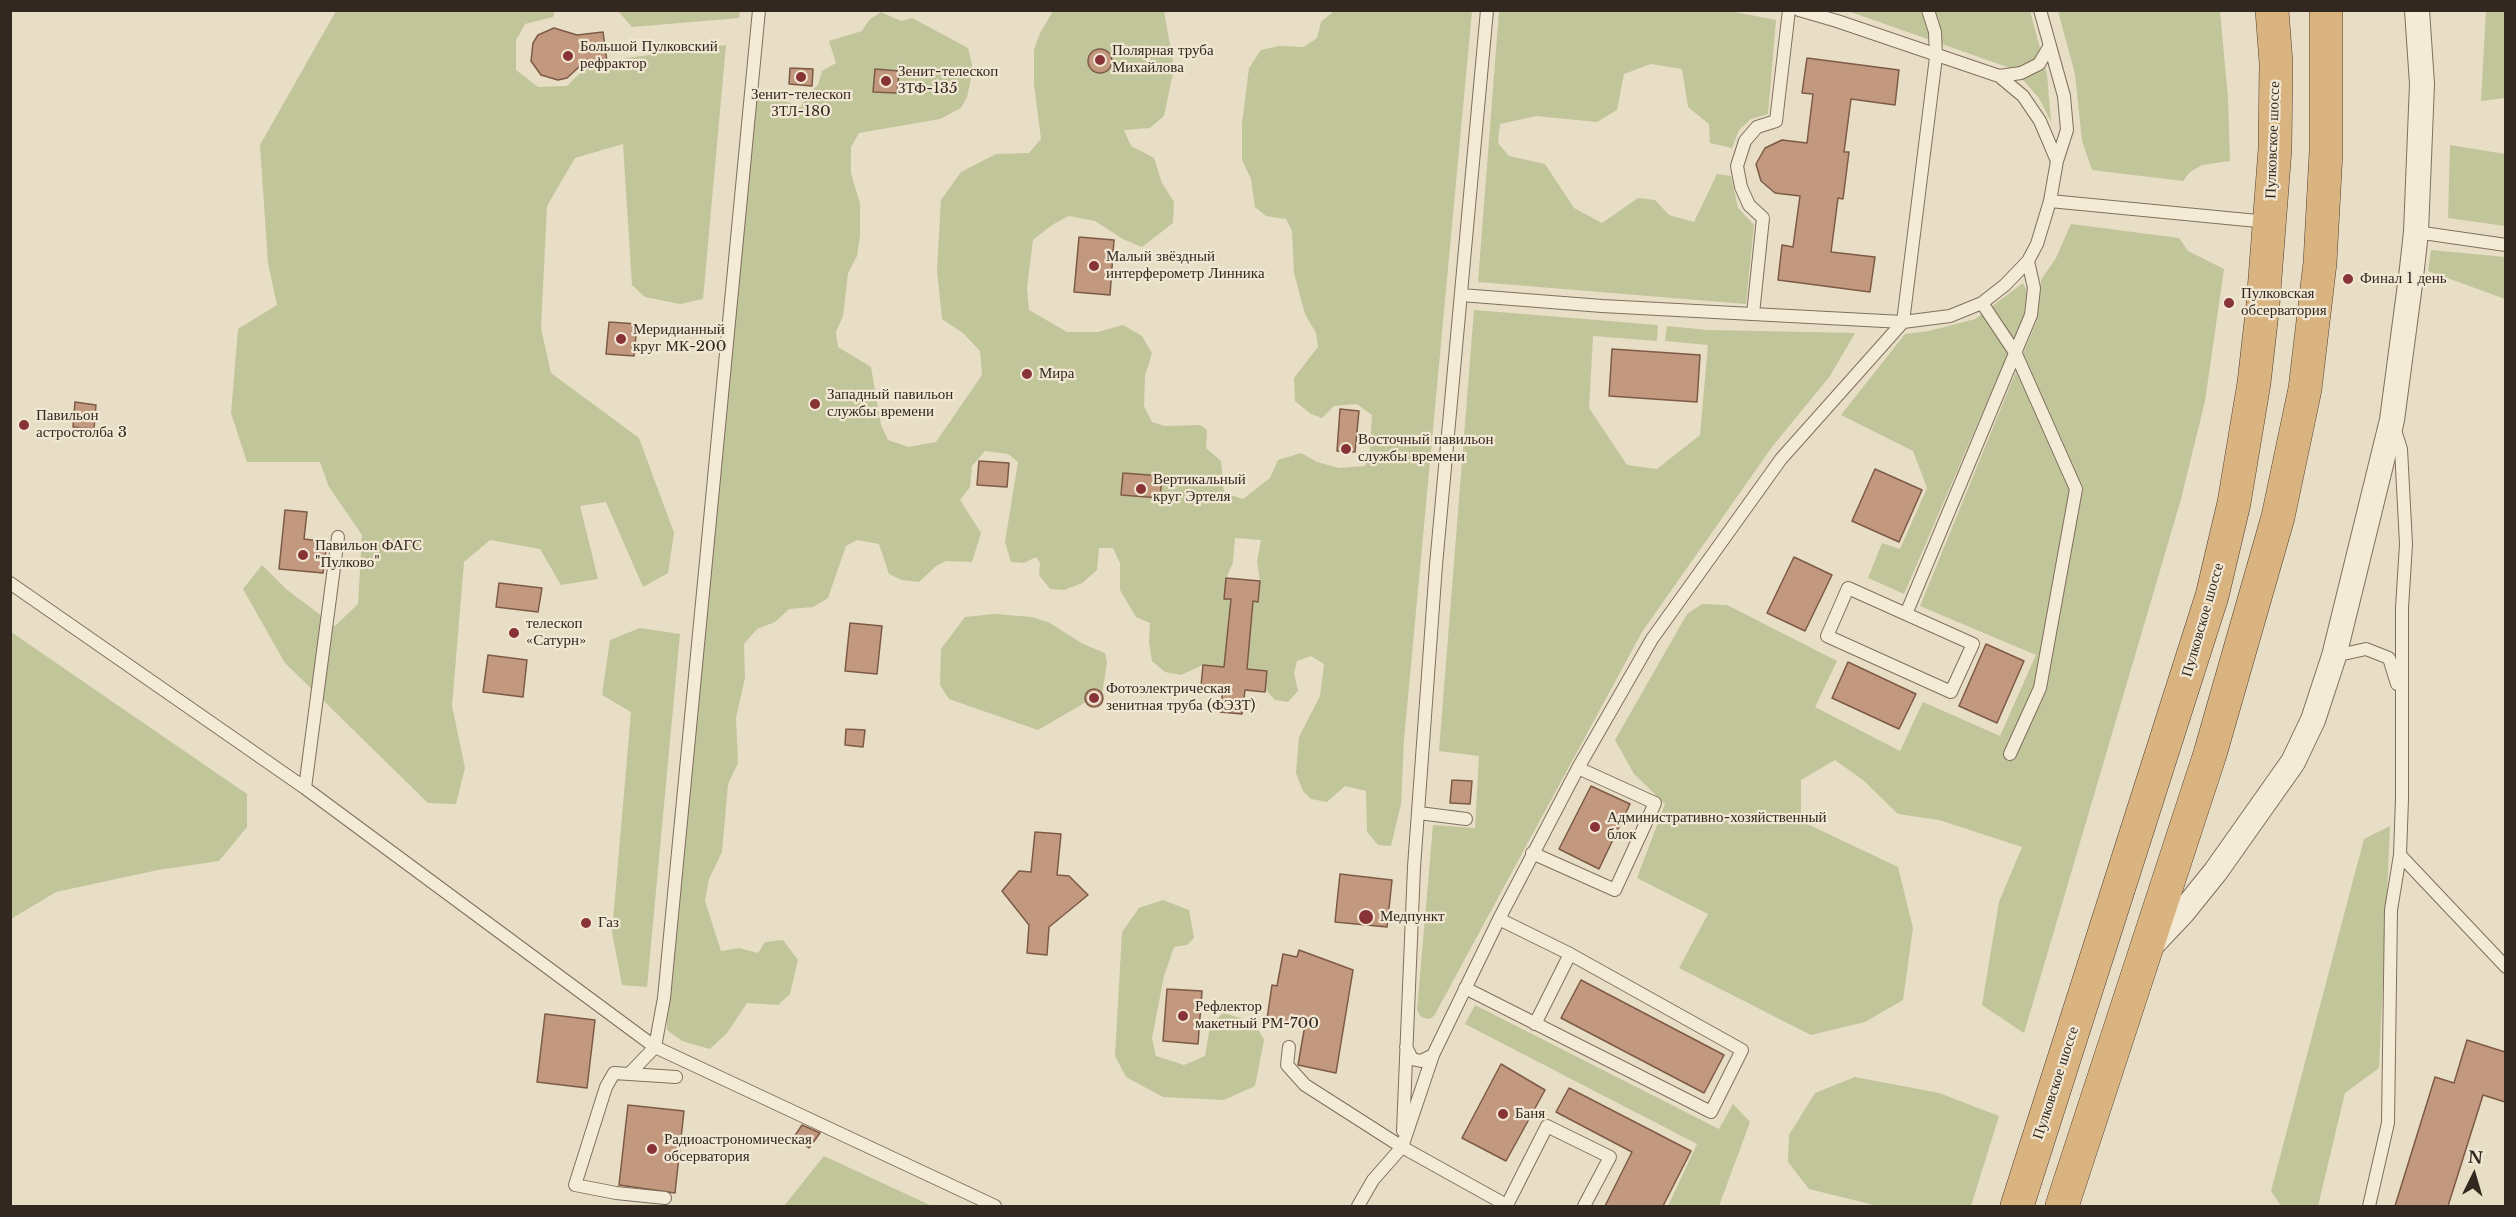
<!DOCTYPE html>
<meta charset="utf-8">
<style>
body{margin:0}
#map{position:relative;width:2516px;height:1217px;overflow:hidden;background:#e8ddc5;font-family:"Libre Baskerville",serif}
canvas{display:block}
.frame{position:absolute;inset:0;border:12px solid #33281f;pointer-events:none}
.north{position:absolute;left:2444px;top:1145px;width:60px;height:60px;-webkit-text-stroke:4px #f1e7d3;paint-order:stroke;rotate:5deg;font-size:16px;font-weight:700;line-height:24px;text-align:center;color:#33281f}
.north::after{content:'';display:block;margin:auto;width:21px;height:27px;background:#33281f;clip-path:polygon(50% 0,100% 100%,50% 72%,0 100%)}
</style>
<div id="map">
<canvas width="2516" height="1217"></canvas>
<div class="frame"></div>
<div class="north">N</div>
</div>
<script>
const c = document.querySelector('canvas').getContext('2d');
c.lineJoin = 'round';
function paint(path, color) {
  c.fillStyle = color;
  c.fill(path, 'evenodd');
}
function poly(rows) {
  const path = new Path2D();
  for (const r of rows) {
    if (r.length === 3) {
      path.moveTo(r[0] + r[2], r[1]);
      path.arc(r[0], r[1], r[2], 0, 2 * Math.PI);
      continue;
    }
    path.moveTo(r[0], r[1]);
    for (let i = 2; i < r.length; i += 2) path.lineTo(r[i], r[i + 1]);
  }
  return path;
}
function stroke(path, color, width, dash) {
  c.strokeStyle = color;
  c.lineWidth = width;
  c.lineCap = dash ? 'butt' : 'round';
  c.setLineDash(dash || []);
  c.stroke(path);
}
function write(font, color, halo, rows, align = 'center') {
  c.font = font + ' "Libre Baskerville",serif';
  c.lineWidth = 4.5;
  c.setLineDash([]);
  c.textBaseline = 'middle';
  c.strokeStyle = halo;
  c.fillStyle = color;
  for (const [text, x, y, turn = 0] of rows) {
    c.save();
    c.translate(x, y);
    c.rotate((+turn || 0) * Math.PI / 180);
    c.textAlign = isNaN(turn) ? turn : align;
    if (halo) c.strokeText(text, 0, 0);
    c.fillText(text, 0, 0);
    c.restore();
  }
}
paint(poly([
 [336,11,555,11,553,17,525,24,516,40,516,70,538,87,567,86,585,68,611,68,626,58,726,45,703,299,680,304,645,297,632,285,623,144,575,158,547,206,541,328,551,373,639,438,674,533,668,573,643,587,606,502,580,506,598,579,561,585,540,549,490,540,464,562,452,706,465,768,456,804,428,803,285,663,243,589,262,565,286,589,335,626,358,604,362,535,329,487,320,462,247,462,231,413,238,329,277,305,268,263,260,145],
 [618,11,740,11,739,18,632,27],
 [1053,11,1164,11,1174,68,1164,116,1150,128,1124,130,1131,146,1154,158,1162,183,1174,202,1173,223,1142,247,1123,239,1095,221,1069,216,1052,225,1033,240,1027,288,1029,310,1067,332,1098,332,1123,325,1142,336,1152,353,1145,376,1144,406,1152,422,1165,426,1200,425,1207,430,1206,448,1221,461,1224,493,1243,499,1270,478,1278,460,1301,453,1317,462,1339,468,1365,466,1370,449,1372,415,1357,404,1334,406,1322,418,1311,414,1295,401,1294,378,1318,347,1316,333,1305,314,1294,273,1292,231,1286,219,1266,216,1255,207,1251,179,1242,160,1242,123,1249,68,1261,50,1279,46,1304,47,1317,38,1321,22,1334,11,1472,11,1404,740,1401,804,1391,846,1378,845,1367,832,1366,791,1345,786,1327,802,1311,799,1303,791,1296,773,1299,737,1320,696,1324,664,1311,656,1297,661,1294,673,1298,691,1288,702,1275,700,1247,669,1253,601,1258,601,1260,581,1257,561,1261,540,1235,538,1233,562,1226,579,1225,599,1231,599,1224,667,1203,665,1181,675,1165,672,1152,661,1149,643,1150,623,1136,617,1120,590,1120,563,1113,548,1099,548,1097,570,1082,583,1064,590,1050,589,1039,575,1040,563,1036,557,1024,563,1011,562,1005,542,1018,462,1008,454,985,451,972,466,970,487,960,500,981,533,972,562,946,561,936,566,919,582,902,580,889,574,879,544,857,540,846,546,828,598,813,607,789,609,775,622,757,629,744,644,745,678,736,718,738,763,728,784,722,852,709,879,705,901,721,951,739,948,758,953,765,942,783,940,798,960,790,994,778,1005,747,1003,727,1033,710,1049,682,1041,667,1030,667,1011,671,990,677,887,744,113,758,95,773,91,785,101,801,107,807,95,818,85,822,71,836,63,829,41,862,31,869,20,881,12,901,21,912,18,968,48,973,69,967,97,961,108,940,119,859,133,851,147,851,173,860,204,860,236,857,256,848,273,843,316,836,332,838,347,871,367,881,425,888,440,908,447,936,442,982,375,980,351,963,333,942,319,937,270,941,200,961,172,996,154,1029,153,1041,139,1034,84,1034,50,1040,33],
 [1730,11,1776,20,1768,114,1751,119,1739,130,1732,148,1710,143,1709,124,1688,107,1682,69,1651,64,1624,74,1617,110,1597,122,1536,116,1500,124,1498,143,1509,156,1545,164,1574,208,1602,223,1638,198,1655,200,1669,215,1694,222,1717,174,1731,176,1738,208,1754,225,1746,304,1478,282,1499,11],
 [1848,11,2030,11,2047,74,2051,122,2039,98,2013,69],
 [2058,11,2220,11,2228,98,2230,161,2202,165,2190,172,2183,181,2092,170,2082,141,2075,74],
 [2486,11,2505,11,2505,98,2481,101],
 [2450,145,2505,154,2505,226,2448,218],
 [2071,224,2179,238,2188,251,2224,269,2205,401,2181,499,2024,1033,1982,1005,1999,902,2022,847,1939,820,1898,814,1863,780,1835,760,1801,780,1801,821,1898,867,1913,928,1903,1000,1865,1022,1811,1035,1679,968,1708,914,1637,878,1665,804,1634,774,1615,740,1687,614,1702,604,1727,605,1837,661,1815,707,1900,751,1923,702,2000,736,2036,655,1920,606,2037,320,2041,280,2056,258],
 [2431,250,2505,257,2505,299,2428,271],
 [2023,283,2027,291,2024,316,1904,594,1868,578,1882,543,1900,549,1927,488,1913,451,1841,415,1905,334,1929,331,1975,319],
 [1474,310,1658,325,1657,341,1593,336,1589,408,1627,465,1657,469,1700,435,1708,345,1665,341,1667,326,1708,330,1855,333,1830,376,1772,447,1642,632,1434,1016,1429,1019,1421,1017,1417,1010,1433,825,1475,828,1479,756,1439,751],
 [995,614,1032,617,1050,623,1083,644,1105,653,1107,663,1102,694,1099,690,1088,691,1086,702,1038,730,949,699,940,685,941,649,965,617],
 [640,628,680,634,647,987,622,985,612,932,631,712,602,695,610,640],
 [11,632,247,794,247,827,219,861,158,870,56,892,11,919],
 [2390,826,2379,1068,2345,1093,2318,1206,2281,1206,2271,1191,2364,839],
 [1163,900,1189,910,1194,938,1187,945,1174,947,1164,976,1152,1038,1156,1056,1184,1065,1205,1056,1210,1026,1223,1013,1254,1022,1264,1040,1255,1086,1224,1100,1163,1097,1126,1077,1115,1056,1122,932,1139,908],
 [1475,1005,1719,1129,1733,1104,1750,1122,1719,1206,1668,1206,1697,1144,1465,1024],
 [1855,1077,1939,1093,1999,1116,1971,1206,1878,1206,1809,1189,1788,1162,1789,1135,1815,1093],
 [824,1156,932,1206,784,1206]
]), '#c1c59a');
const building = poly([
 [554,28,577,35,603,32,607,62,580,66,567,78,558,80,541,75,531,61,533,43,538,35,554,28],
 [1100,61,12],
 [1807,58,1899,70,1895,105,1851,99,1844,152,1849,152,1843,199,1838,198,1831,252,1875,257,1870,292,1778,280,1782,245,1793,247,1800,196,1775,193,1761,181,1756,164,1765,148,1782,140,1807,143,1813,94,1802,93,1807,58],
 [790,68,813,69,812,86,789,84,790,68],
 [875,69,899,71,897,93,873,92,875,69],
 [1079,237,1114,240,1110,295,1074,292,1079,237],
 [609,322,637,324,634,356,606,354,609,322],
 [1612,349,1700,355,1697,402,1609,396,1612,349],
 [75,402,96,405,94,429,73,427,75,402],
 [1340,409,1359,411,1355,452,1337,451,1340,409],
 [979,461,1009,463,1007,487,977,485,979,461],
 [1875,469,1922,490,1899,542,1852,521,1875,469],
 [1123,473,1162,476,1160,498,1121,495,1123,473],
 [285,510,307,512,304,539,327,542,323,573,279,569,285,510],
 [1794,557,1832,575,1805,631,1767,613,1794,557],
 [1226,578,1260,581,1258,602,1253,601,1247,669,1267,671,1265,692,1245,690,1242,714,1220,712,1223,688,1201,686,1203,665,1224,667,1231,599,1224,599,1226,578],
 [499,583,542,588,538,612,496,607,499,583],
 [850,623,882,626,877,674,845,671,850,623],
 [1986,644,2024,661,1997,723,1959,706,1986,644],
 [488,655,527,660,523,697,483,692,488,655],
 [1848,662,1916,694,1899,729,1832,698,1848,662],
 [1094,698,9],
 [846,729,865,730,863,747,845,745,846,729],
 [1452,780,1472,781,1470,804,1450,803,1452,780],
 [1591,786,1630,804,1599,869,1559,849,1591,786],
 [1035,832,1061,834,1057,875,1069,876,1088,895,1049,927,1047,955,1027,953,1029,925,1002,891,1019,871,1031,872,1035,832],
 [1340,874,1392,880,1387,927,1335,922,1340,874],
 [1299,950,1353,970,1336,1073,1298,1065,1305,1025,1267,1019,1272,985,1277,986,1283,954,1297,957,1299,950],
 [1581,980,1724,1055,1704,1093,1561,1018,1581,980],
 [1167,989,1202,991,1198,1044,1163,1041,1167,989],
 [545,1014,595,1020,587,1088,537,1082,545,1014],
 [2467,1040,2505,1052,2505,1102,2483,1095,2448,1206,2395,1206,2435,1077,2454,1083,2467,1040],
 [1501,1064,1545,1090,1506,1161,1462,1138,1501,1064],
 [1569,1088,1691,1151,1663,1206,1605,1206,1632,1152,1556,1112,1569,1088],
 [628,1105,684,1111,675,1193,619,1185,628,1105],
 [802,1125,820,1133,809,1148,794,1137,802,1125]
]);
paint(building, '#c2997f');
stroke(building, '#7d5a46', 1.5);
const service = poly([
 [2040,10,2064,96,2067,130,2057,161],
 [1999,76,2021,73,2039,64,2049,47],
 [2050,201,2268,222],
 [2416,232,2506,245],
 [1461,295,1602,306,1903,322,1950,316,1982,303,2005,285,2028,261,2037,244,2050,201,2057,161,2040,121,2023,96,1999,76,1837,21,1799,10],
 [1982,303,2016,354,2076,489,2040,688,2010,754],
 [1753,314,1763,218,1749,205,1741,187,1737,166,1745,141,1757,127,1776,121,1789,10],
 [10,583,305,788,655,1047,995,1206],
 [1848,588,1973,644,1951,692,1827,636,1848,588],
 [1906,614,2031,315,2034,288,2028,261],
 [2334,656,2366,649,2389,658,2397,684],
 [305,788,338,537],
 [1419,813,1466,819],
 [1532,853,1615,890,1655,803,1578,768],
 [2400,855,2506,967],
 [1465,988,1711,1112,1742,1050,1570,954,1499,919],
 [1535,1024,1570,954],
 [1289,1047,1287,1065,1305,1085,1402,1147,1508,1206],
 [1406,1047,1412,1059,1421,1061,1433,1055],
 [631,1072,655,1047,664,998,759,10],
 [1403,1131,1414,867,1436,565,1487,10],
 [665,1198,616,1193,575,1185,606,1087,614,1073,676,1077],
 [1507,1205,1547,1126,1610,1157,1584,1206],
 [1358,1206,1373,1180,1402,1147,1433,1055,1499,919,1578,768,1652,639,1781,459,1903,322,1936,57,1935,32,1928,10],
 [2369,1206,2388,1123,2391,910,2400,855,2402,799,2402,608,2406,544,2401,449,2394,427]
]);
const minor = poly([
 [2150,947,2183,912,2216,871,2293,762,2313,720,2334,656,2392,420,2411,277,2416,232,2422,84,2417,10]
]);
const trunk = poly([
 [2017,1206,2212,596,2234,503,2254,383,2263,304,2275,149,2276,63,2272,10],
 [2062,1206,2210,754,2278,517,2305,389,2320,263,2326,152,2326,10]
]);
stroke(service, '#816f5d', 14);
stroke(minor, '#816f5d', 26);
stroke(trunk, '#4f3e31', 34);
stroke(service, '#f4ebd7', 12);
stroke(minor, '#f4ebd7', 24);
stroke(trunk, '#dab480', 33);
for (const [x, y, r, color] of [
 [568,56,6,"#883437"],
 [1100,60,6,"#883437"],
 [801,77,6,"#883437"],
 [886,81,6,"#883437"],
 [1094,266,6,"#883437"],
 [2348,279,6,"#883437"],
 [2229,303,6,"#883437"],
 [621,339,6,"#883437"],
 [1027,374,6,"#883437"],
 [815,404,6,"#883437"],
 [24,425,6,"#883437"],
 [1346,449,6,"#883437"],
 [1141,489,6,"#883437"],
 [303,555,6,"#883437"],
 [514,633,6,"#883437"],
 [1094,698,6,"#883437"],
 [1595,827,6,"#883437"],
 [1366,917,8,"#883437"],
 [586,923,6,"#883437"],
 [1183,1016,6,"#883437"],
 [1503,1114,6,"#883437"],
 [652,1149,6,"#883437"]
]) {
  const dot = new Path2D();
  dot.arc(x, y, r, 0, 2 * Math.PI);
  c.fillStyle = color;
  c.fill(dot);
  stroke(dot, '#f1e7d3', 2);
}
write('15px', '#33281f', '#f1e7d3', [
 ["Большой Пулковский",580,47],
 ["рефрактор",580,64],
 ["Полярная труба",1112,51],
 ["Михайлова",1112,68],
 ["Зенит-телескоп",898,72],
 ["ЗТФ-135",898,89],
 ["Зенит-телескоп",801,95,"center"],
 ["ЗТЛ-180",801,112,"center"],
 ["Малый звёздный",1106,257],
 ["интерферометр Линника",1106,274],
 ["Финал 1 день",2360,279],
 ["Пулковская",2241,294],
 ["обсерватория",2241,311],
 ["Меридианный",633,330],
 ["круг МК-200",633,347],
 ["Мира",1039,374],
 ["Западный павильон",827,395],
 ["службы времени",827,412],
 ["Павильон",36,416],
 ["астростолба 3",36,433],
 ["Восточный павильон",1358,440],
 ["службы времени",1358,457],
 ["Вертикальный",1153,480],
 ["круг Эртеля",1153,497],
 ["Павильон ФАГС",315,546],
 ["\"Пулково\"",315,563],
 ["телескоп",526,624],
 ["«Сатурн»",526,641],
 ["Фотоэлектрическая",1106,689],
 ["зенитная труба (ФЭЗТ)",1106,706],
 ["Административно-хозяйственный",1607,818],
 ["блок",1607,835],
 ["Медпункт",1380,917],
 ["Газ",598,923],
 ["Рефлектор",1195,1007],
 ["макетный РМ-700",1195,1024],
 ["Баня",1515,1114],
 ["Радиоастрономическая",664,1140],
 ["обсерватория",664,1157]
], 'left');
write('15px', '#33281f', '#f1e7d3', [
 ["Пулковское шоссе",2273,140,-88],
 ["Пулковское шоссе",2203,620,-74],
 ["Пулковское шоссе",2056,1083,-72]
]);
</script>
